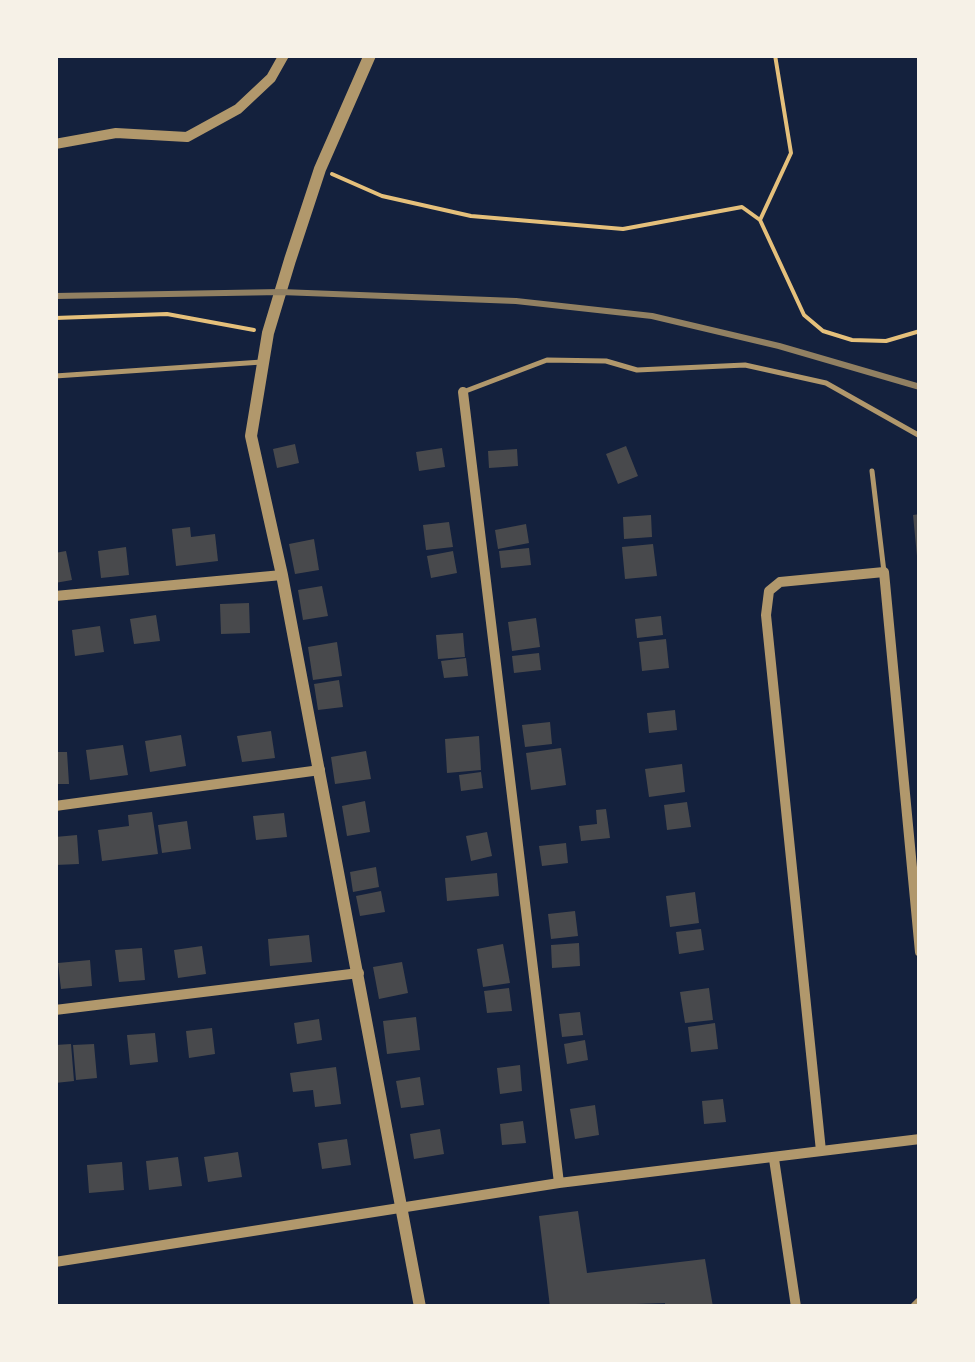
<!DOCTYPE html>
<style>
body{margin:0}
#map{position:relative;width:975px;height:1362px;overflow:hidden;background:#14213d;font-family:Overpass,sans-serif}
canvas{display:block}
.frame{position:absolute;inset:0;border:58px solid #f6f1e7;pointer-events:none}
</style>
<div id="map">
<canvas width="975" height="1362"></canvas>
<div class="frame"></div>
</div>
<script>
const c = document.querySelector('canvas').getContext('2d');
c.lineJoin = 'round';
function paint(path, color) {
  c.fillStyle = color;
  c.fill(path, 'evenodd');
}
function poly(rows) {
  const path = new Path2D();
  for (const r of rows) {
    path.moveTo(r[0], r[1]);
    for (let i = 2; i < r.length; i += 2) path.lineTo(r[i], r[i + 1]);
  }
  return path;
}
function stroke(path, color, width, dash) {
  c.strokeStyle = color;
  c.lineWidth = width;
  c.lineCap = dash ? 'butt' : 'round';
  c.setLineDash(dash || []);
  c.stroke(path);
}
paint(poly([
 [295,444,299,463,277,468,273,449],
 [626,446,638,476,618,484,606,454],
 [442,448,445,467,419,471,416,452],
 [517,449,518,466,489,468,488,451],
 [920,514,920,556,917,556,913,515],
 [651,515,652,537,624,539,623,517],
 [449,522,453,547,426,550,423,525],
 [526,524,529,543,498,549,495,530],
 [190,527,191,537,215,534,218,561,176,566,172,529],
 [314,539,319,570,295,574,289,544],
 [653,544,657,576,625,579,622,547],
 [126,547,129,575,101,578,98,551],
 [529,548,531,565,501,568,499,551],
 [66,551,72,580,55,583,55,553],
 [453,551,457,573,431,578,427,556],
 [322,586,328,616,303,620,298,590],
 [249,603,250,633,221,634,220,604],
 [156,615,160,641,134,644,130,619],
 [661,616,663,635,637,638,635,619],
 [536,618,540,647,512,651,508,622],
 [100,626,104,652,75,656,72,630],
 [463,633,465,657,438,659,436,635],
 [666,639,669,668,642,671,639,642],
 [337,642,342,676,313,680,308,647],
 [539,653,541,670,514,673,512,656],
 [466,658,468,676,444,678,441,661],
 [339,680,343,707,318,710,314,684],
 [675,710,677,730,649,733,647,713],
 [550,722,552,744,525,747,522,725],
 [271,731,275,758,242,762,237,736],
 [181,735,186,766,150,772,145,741],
 [479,736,481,770,447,773,445,739],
 [123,745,128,775,90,780,86,750],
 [561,748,566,785,531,790,526,753],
 [366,751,371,779,335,784,331,757],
 [55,752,67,752,69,784,55,784],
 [682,764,685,792,649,797,645,769],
 [481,772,483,788,461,791,459,775],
 [365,801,370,832,347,836,342,806],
 [687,802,691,827,667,830,664,805],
 [606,809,610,838,581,841,579,826,597,824,596,810],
 [152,812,158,854,102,861,98,830,129,826,128,815],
 [284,813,287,837,256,840,253,816],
 [187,821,191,849,162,853,158,825],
 [487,832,492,856,471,861,466,836],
 [77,835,79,864,55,865,55,837],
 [566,843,568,863,542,866,539,846],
 [376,867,379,887,353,892,350,872],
 [497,873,499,896,447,901,445,878],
 [381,891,385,912,360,916,356,896],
 [695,892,699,923,670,927,666,896],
 [575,911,578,936,551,939,548,914],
 [701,929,704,950,679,954,676,932],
 [309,935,312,962,270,966,268,939],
 [579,943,580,966,552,968,551,945],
 [503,944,510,983,483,987,477,949],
 [202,946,206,974,178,978,174,950],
 [142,948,145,980,119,982,115,950],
 [90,960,92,986,61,989,58,963],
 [402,962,408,993,379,999,373,967],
 [509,988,512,1011,487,1013,484,991],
 [709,988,713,1020,685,1023,680,992],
 [580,1012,583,1035,562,1037,559,1014],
 [416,1017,420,1050,387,1054,383,1021],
 [319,1019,322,1040,297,1044,294,1023],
 [715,1023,718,1049,691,1052,688,1027],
 [212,1028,215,1054,189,1058,186,1031],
 [155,1033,158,1062,130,1065,127,1035],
 [585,1040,588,1060,567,1064,564,1044],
 [71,1044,74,1081,55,1083,55,1045],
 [94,1044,97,1078,76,1080,73,1045],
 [520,1065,522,1091,500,1094,497,1068],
 [336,1067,341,1104,315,1107,313,1090,293,1092,290,1073],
 [420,1077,424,1105,401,1108,396,1081],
 [723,1099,726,1122,704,1124,702,1101],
 [595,1105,599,1135,575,1139,570,1109],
 [523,1121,526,1143,502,1145,500,1124],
 [440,1129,444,1154,414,1159,410,1134],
 [347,1139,351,1165,322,1169,318,1143],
 [238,1152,242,1177,208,1182,204,1157],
 [178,1157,182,1186,149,1190,146,1161],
 [122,1162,124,1190,89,1193,87,1165],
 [578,1211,587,1273,705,1259,713,1307,665,1307,665,1303,550,1307,539,1216]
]), '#48494c');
stroke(poly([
 [332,174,382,196,471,216,623,229,742,207,760,220,804,315,823,331,852,340,886,341,920,331],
 [760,220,791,153,775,55],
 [55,318,167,314,254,330]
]), '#e5c07b', 4);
stroke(poly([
 [55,376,262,362],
 [463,392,547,360,606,361,637,370,745,365,826,383,920,436],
 [872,471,884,572]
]), '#b1986c', 5);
stroke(poly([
 [55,144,116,133,187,137,238,109,271,78,284,55],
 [463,392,559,1183],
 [55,596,282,575],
 [55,806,320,770],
 [55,1010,359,973],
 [821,1151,766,615,769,591,780,582,884,572,920,952],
 [774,1159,796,1307],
 [55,1262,559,1183,920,1139],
 [915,1307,920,1302]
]), '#b1986c', 10);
stroke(poly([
 [370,55,320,169,290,260,268,333,251,436,282,575,420,1307]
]), '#b1986c', 12);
stroke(poly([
 [55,296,281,292,516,301,652,316,779,346,920,387]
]), '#918062', 6);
</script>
